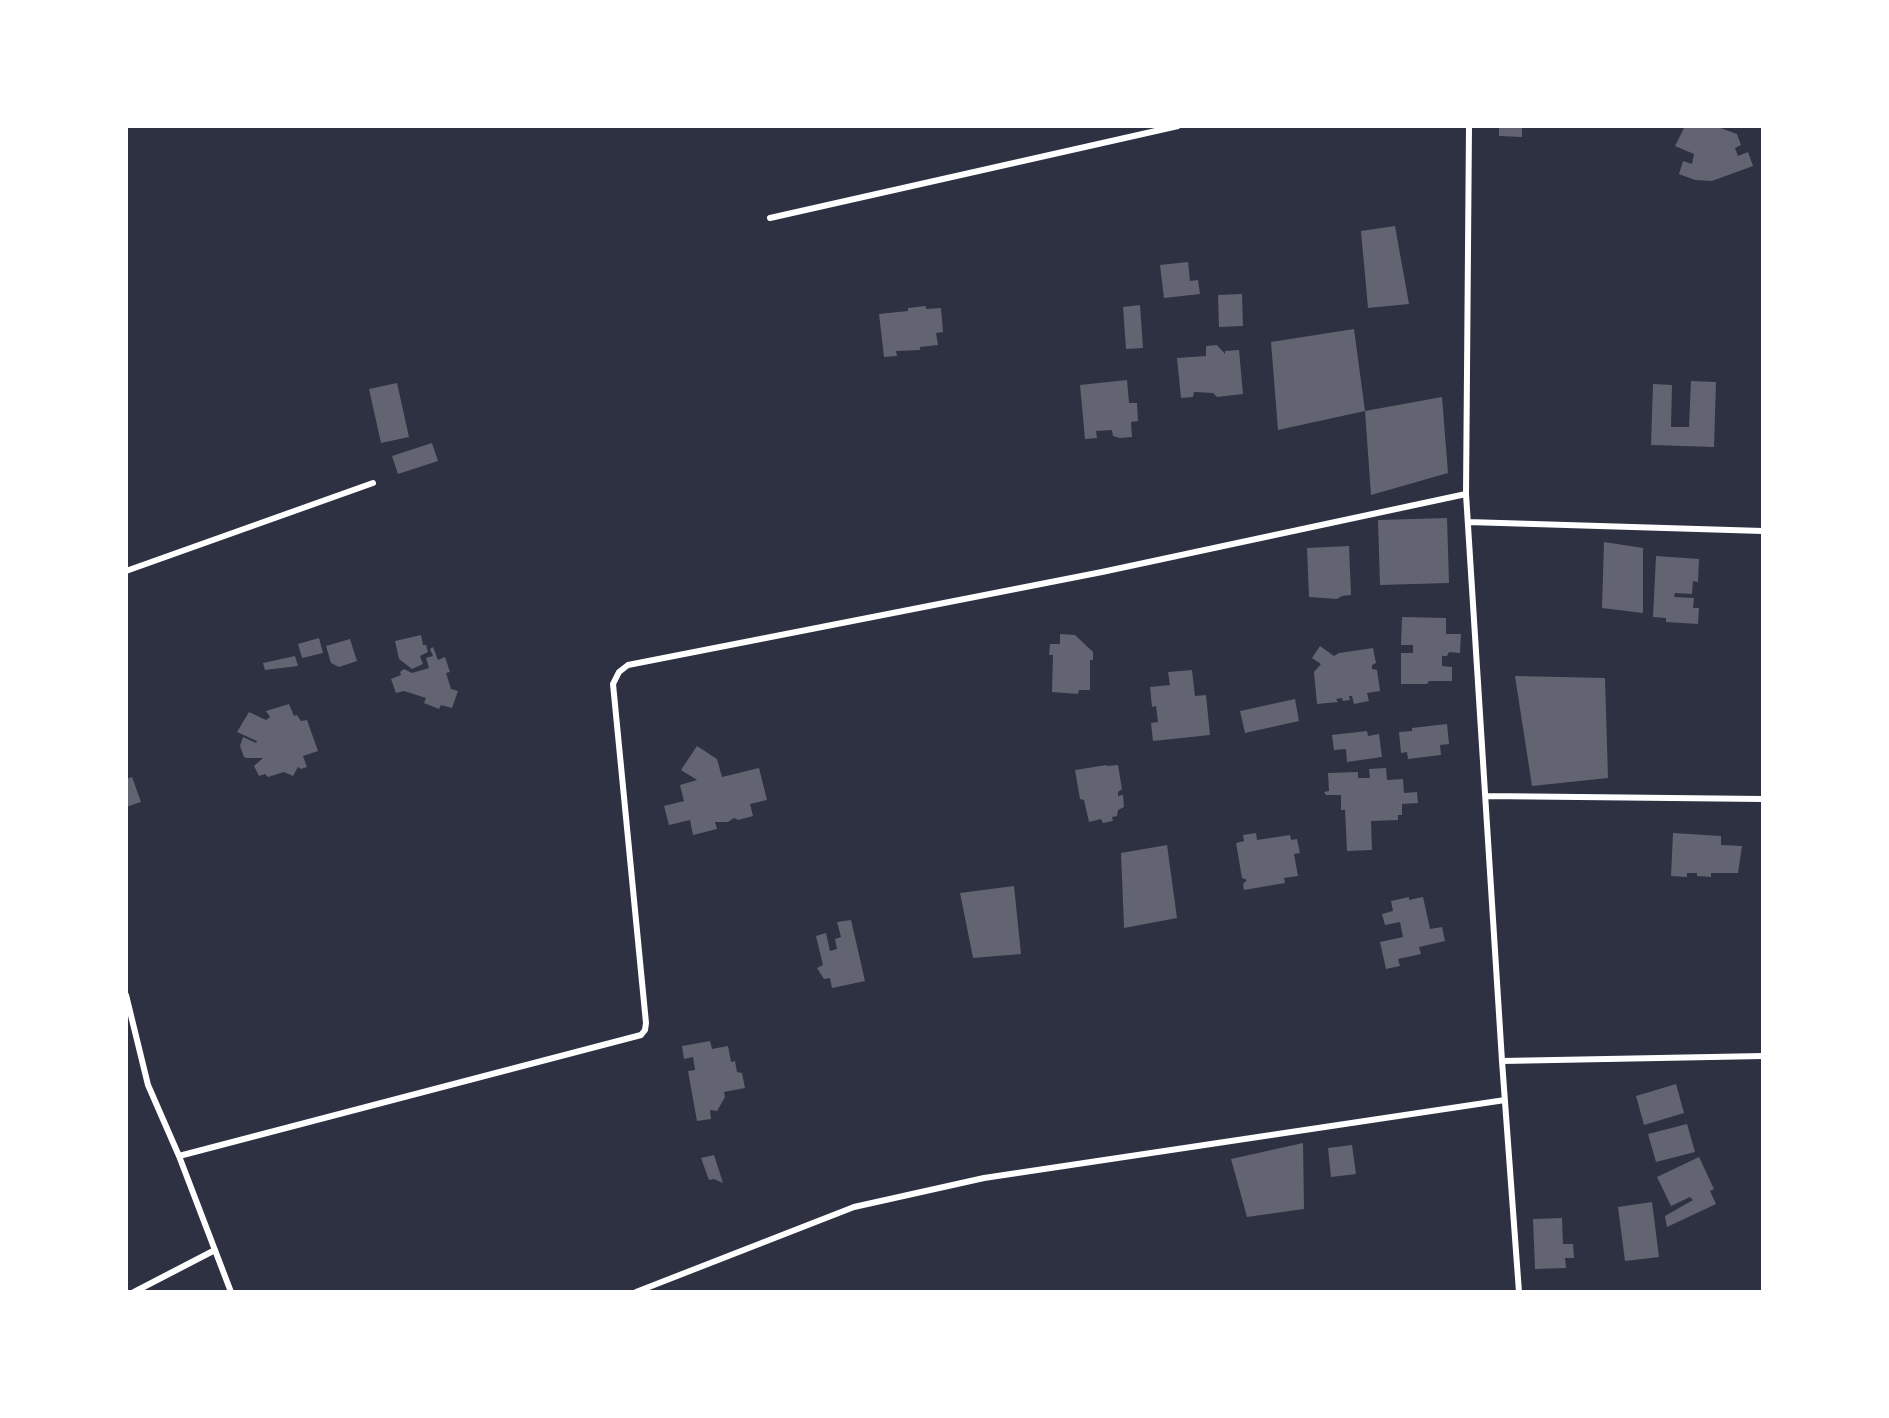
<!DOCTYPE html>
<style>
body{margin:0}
#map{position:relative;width:1889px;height:1418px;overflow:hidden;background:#2d3142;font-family:"IBM Plex Sans",sans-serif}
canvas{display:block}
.frame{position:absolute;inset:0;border:128px solid #fff;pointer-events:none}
</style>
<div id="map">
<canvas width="1889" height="1418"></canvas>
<div class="frame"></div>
</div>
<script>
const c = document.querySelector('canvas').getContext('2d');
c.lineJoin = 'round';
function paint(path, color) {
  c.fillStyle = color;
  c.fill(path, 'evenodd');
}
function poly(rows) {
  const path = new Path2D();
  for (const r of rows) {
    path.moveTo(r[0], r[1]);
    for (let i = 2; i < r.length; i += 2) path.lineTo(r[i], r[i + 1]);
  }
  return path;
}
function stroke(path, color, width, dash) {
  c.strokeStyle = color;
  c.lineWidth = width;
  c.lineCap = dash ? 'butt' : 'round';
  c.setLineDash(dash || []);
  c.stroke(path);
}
paint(poly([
 [1499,126,1522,126,1522,137,1499,136],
 [1685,126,1715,126,1737,134,1741,145,1735,148,1738,156,1748,152,1753,166,1712,181,1695,180,1679,174,1683,161,1692,164,1694,154,1675,146],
 [1395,226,1409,304,1368,308,1361,231],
 [1188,262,1190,281,1198,280,1200,294,1164,298,1160,265],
 [1242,294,1243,326,1219,327,1218,295],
 [1140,305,1143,348,1126,349,1123,307],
 [926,306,926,309,941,308,943,332,936,333,938,345,920,347,920,350,896,351,897,356,884,357,879,314,908,311,908,308],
 [1354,329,1365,411,1442,397,1448,473,1371,495,1365,411,1278,430,1271,342],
 [1217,345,1225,354,1225,351,1239,350,1243,394,1217,397,1213,393,1194,392,1193,397,1181,398,1177,358,1206,356,1206,346],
 [1127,380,1129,403,1137,403,1138,421,1131,422,1132,437,1120,438,1113,436,1112,430,1096,431,1097,438,1085,439,1080,385],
 [1691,381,1716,382,1714,447,1651,445,1653,384,1672,385,1671,427,1689,427],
 [397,383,409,437,381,443,369,389],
 [432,443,438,461,398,474,392,456],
 [1447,518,1449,583,1380,585,1378,520],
 [1604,542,1643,548,1643,613,1602,608],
 [1349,546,1351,595,1342,596,1337,599,1309,597,1307,548],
 [1656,556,1699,559,1698,582,1693,581,1692,594,1675,593,1674,597,1694,598,1693,608,1699,608,1698,624,1666,622,1666,618,1653,617],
 [1402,617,1446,618,1446,634,1461,634,1460,653,1449,652,1447,656,1442,656,1442,666,1452,667,1452,681,1429,681,1427,684,1401,684,1401,653,1413,653,1413,645,1401,645],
 [1060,634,1075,635,1093,652,1093,660,1090,660,1090,690,1079,690,1078,694,1052,692,1053,655,1049,655,1050,644,1060,644],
 [421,635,423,645,426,645,428,652,420,656,423,664,412,669,399,659,395,641],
 [319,638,323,653,302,658,298,644],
 [350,639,357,661,339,667,331,663,326,646],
 [1320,646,1334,656,1339,653,1373,648,1376,663,1372,665,1372,669,1377,670,1380,691,1367,693,1369,701,1354,704,1352,696,1349,696,1350,700,1343,701,1342,698,1336,699,1338,702,1317,704,1314,672,1321,664,1312,658],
 [433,647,438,660,445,657,450,672,446,673,451,689,458,691,452,708,441,705,439,709,424,703,426,698,404,691,396,693,391,679,401,675,400,672,404,669,412,673,429,668,426,658,433,656,430,649],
 [295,656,298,666,265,670,263,663],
 [1192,670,1195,696,1206,695,1210,735,1153,741,1151,723,1158,722,1156,706,1152,707,1150,687,1170,685,1168,672],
 [1515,676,1605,678,1608,778,1532,786],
 [1295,699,1299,721,1245,733,1240,711],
 [289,704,294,716,297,715,301,721,307,720,318,751,303,756,307,767,301,769,298,767,293,776,284,772,268,777,265,774,259,776,254,766,263,758,246,758,244,757,240,746,243,737,256,743,257,741,237,732,249,712,266,720,270,717,266,711],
 [1447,724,1449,744,1440,745,1441,755,1408,759,1407,752,1401,753,1399,732,1412,731,1412,728],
 [1367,731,1368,736,1379,734,1382,757,1347,762,1346,749,1334,750,1332,735],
 [697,746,717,759,722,777,759,768,767,800,750,804,753,816,738,820,734,818,728,822,715,822,717,829,693,835,690,820,669,825,664,806,684,801,680,785,697,780,681,770],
 [1107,765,1107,766,1118,765,1122,789,1118,792,1118,796,1123,795,1124,807,1118,810,1117,816,1112,817,1113,821,1103,823,1101,819,1089,822,1084,800,1080,799,1075,770],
 [1386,768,1387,780,1403,779,1404,793,1417,792,1418,803,1402,804,1402,815,1398,815,1398,820,1371,821,1372,850,1347,851,1345,810,1341,810,1341,795,1326,795,1324,792,1329,791,1328,773,1358,772,1358,778,1370,778,1369,769],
 [132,777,141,802,126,807,126,779],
 [1256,833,1257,840,1290,835,1291,840,1297,839,1300,853,1294,854,1298,876,1284,878,1285,883,1244,890,1243,884,1247,880,1242,878,1236,843,1244,841,1243,835],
 [1673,833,1721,836,1721,845,1742,846,1738,873,1711,873,1711,877,1697,876,1697,873,1687,873,1687,877,1671,876],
 [1167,845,1177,918,1124,928,1121,853],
 [1014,886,1021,954,973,958,960,893],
 [1409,897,1409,900,1423,897,1430,929,1442,927,1445,941,1419,947,1421,954,1398,959,1400,966,1386,969,1380,942,1403,937,1400,922,1385,925,1382,914,1393,911,1391,901],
 [851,920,865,981,832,988,830,978,824,979,817,968,823,965,816,936,826,933,830,951,837,949,835,939,841,937,837,922],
 [710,1041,712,1049,728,1046,731,1062,735,1061,737,1072,742,1073,745,1088,724,1092,725,1097,717,1111,710,1110,711,1119,697,1121,688,1071,695,1070,693,1057,684,1059,682,1046],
 [1676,1084,1684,1113,1644,1125,1636,1096],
 [1687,1124,1695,1152,1656,1162,1648,1134],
 [1303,1143,1304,1209,1247,1217,1231,1159],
 [1352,1145,1356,1174,1331,1177,1328,1148],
 [714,1155,723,1183,714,1179,709,1180,701,1158],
 [1699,1157,1714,1189,1710,1191,1716,1204,1667,1227,1665,1216,1693,1200,1690,1197,1671,1206,1657,1177],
 [1652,1202,1659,1257,1625,1261,1618,1207],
 [1562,1218,1563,1244,1573,1244,1574,1258,1565,1258,1566,1268,1535,1269,1533,1219]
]), '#626471');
stroke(poly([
 [1469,126,1466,494,1502,1061,1519,1292],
 [770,218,1178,126],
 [1468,522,1763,531],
 [126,571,373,483],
 [1486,796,1763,799],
 [126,995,148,1085,179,1156,231,1292],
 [1502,1061,1763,1056],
 [179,1156,641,1035,645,1030,646,1023,613,684,619,672,628,665,1102,572,1466,494],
 [134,1292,215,1250],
 [636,1292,854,1207,984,1178,1505,1100]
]), '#fff', 6);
</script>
